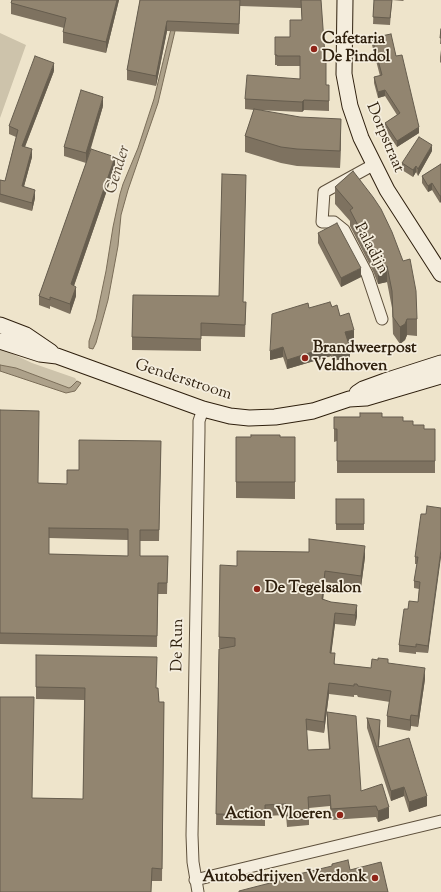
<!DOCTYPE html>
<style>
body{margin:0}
canvas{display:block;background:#eee4cb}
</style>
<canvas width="441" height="892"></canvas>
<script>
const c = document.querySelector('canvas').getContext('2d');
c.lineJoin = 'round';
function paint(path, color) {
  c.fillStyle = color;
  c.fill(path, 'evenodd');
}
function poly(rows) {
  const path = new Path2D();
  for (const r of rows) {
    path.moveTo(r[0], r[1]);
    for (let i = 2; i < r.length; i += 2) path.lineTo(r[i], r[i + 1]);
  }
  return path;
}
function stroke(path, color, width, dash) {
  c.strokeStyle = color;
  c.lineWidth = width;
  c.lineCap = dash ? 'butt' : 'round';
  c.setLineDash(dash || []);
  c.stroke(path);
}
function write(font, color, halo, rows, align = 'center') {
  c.font = font + ' "Sorts Mill Goudy",serif';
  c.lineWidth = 3.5;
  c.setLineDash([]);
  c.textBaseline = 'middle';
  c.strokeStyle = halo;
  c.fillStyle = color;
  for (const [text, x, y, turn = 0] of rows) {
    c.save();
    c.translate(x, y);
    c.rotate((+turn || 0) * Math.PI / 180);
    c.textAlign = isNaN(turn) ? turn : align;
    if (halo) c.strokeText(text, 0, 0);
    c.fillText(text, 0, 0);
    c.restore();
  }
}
paint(poly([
 [0,33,26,45,0,118],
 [0,348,32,363,75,378,77,381,71,387,69,388,16,368,0,365]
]), '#cdc3ab');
const water = poly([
 [171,29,175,31,158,103,128,190,121,215,118,246,108,300,96,343,93,349,89,348,89,341,96,319,106,271,113,227,120,194,123,184,138,148,154,99,171,29],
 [0,365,16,368,69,388,71,387,77,381,81,383,75,391,66,393,0,371,0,365]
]);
paint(water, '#ada18a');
stroke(water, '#7a6d58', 1);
const street = poly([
 [373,165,324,192,322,222,334,222,344,230,367,274,382,319],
 [195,880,441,821],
 [198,892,193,862,192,835,199,431,199,421,203,409]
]);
const secondary = poly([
 [345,0,344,74,350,106,361,138,387,190,441,274],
 [0,325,26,335,51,352],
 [0,341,40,354,57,356,203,409,230,416,249,418,275,417,313,411,349,399,366,398,441,376],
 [357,393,363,389,385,381,441,363]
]);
stroke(street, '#5e503c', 13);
stroke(secondary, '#2e1f0d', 17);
stroke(street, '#f4eddd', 11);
stroke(secondary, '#f4eddd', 15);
paint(poly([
 [12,0,119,0,106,53,63,43,63,32,64,28,11,14,11,3],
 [140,0,321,0,326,85,329,95,329,111,304,110,302,112,257,110,341,135,340,168,297,166,281,163,245,152,245,136,254,110,245,109,245,99,300,79,300,66,277,66,277,65,275,65,275,37,290,37,302,20,301,8,240,6,239,34,167,31,156,86,127,80,127,70],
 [374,0,404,0,403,1,392,0,390,25,373,24],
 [441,29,441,44,440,44],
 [372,38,396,56,419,133,397,147,385,129,385,123,397,115,385,96,378,98,374,83,374,77,380,76,372,45],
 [441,50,441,62,440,63,440,57],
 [54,71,25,147,32,157,24,186,35,198,32,211,0,202,0,180,5,181,16,137,9,134,9,126],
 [103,106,87,162,115,167,74,286,76,296,70,314,50,306,50,309,39,305,39,296,86,163,64,156,64,147],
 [432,151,418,176,416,172,413,177,402,170,402,163],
 [441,164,440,203,432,190,428,192,422,183,422,176],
 [353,171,417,319,417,336,407,335,405,340,400,344,393,334,392,308,387,282,378,284,373,271,350,226,350,221,335,204,335,187],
 [318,233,361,277,341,287,318,243],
 [243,302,246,302,245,337,201,336,201,351,132,350,132,337],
 [332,307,340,316,354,339,348,341,350,357,333,361,331,356,287,369,283,357,270,360,309,308],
 [0,410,38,483,67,484,79,470,161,441,159,541,140,541,140,556,168,556,167,594,158,594,157,647,0,644],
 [49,538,128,540,128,556,49,554],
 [334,417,382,417,403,421,424,429,435,429,435,473,337,473,337,441,334,442],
 [236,437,295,437,295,499,236,498],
 [336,499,364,499,364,530,336,530],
 [441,508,428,653,416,652,416,654,399,652,399,645,408,609,418,602,419,589,414,588,414,581,417,564,415,564,415,557,426,514],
 [365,557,361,587,325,582,323,599,357,616,355,626,335,624,331,653,335,664,371,668,388,663,425,679,418,727,411,726,410,731,387,727,387,716,390,702,358,697,357,695,354,695,354,697,329,694,324,733,306,730,308,750,329,749,327,723,327,712,361,791,389,818,378,822,376,817,331,820,330,806,309,808,309,825,287,827,286,815,265,816,265,826,216,825,219,649,221,648,219,648,219,637,237,566],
 [36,655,157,688,159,702,164,702,162,881,152,881,32,798,83,799,84,700,36,699],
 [367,718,380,729,379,747,427,806,409,812,404,796,391,801,367,728]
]), '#7e7260');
paint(poly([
 [117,0,119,0,106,53,106,42],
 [167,21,167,31,156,86,156,76],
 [54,63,54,71,22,154,22,146],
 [385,90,385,96,378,98,378,92],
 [103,97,103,106,86,163,86,153],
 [304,100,304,110,302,112,302,102],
 [341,119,341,135,340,168,340,151],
 [419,127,419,133,397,147,397,141],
 [432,145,432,151,418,176,418,169],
 [32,149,32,157,22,194,22,186],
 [115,157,115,167,71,294,71,284],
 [416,166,416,172,413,177,413,170],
 [432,183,432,190,428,192,428,186],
 [35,190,35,198,32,211,32,203],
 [440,196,441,196,441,202,440,203],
 [387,266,387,282,378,284,378,268],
 [361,268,361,277,341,287,341,278],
 [76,287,76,296,70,314,70,304],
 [407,319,407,335,405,340,400,344,400,327],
 [354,330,354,339,345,342,345,332],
 [331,346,331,356,287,369,287,360],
 [283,347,283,357,270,360,270,351],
 [350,348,350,357,333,361,333,352],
 [365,546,365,557,361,587,361,576],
 [441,550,441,557,428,653,428,646],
 [325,571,325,582,322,610,322,599],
 [357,605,357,616,355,626,355,615],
 [335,613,335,624,330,664,330,653],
 [425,668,425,679,418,727,418,716],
 [329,683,329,694,324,733,324,722],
 [411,715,411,726,410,731,410,720],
 [380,720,380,729,378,752,378,747],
 [404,787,404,796,391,801,391,791],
 [427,796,427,806,409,812,409,802],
 [389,807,389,818,378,822,378,811]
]), '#665d4e');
const building = poly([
 [12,0,117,0,106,42,63,32,66,18,11,3,12,0],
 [140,0,240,0,239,24,167,21,156,76,127,70,140,0],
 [301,0,321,0,325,56,326,56,326,85,329,85,329,101,304,100,302,102,245,99,247,75,300,79,300,56,277,56,277,55,275,55,275,37,290,37,290,20,302,20,301,0],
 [374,0,392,0,390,18,373,17,374,0],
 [441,29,441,38,440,38,441,29],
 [391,34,396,56,402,55,419,127,397,141,385,123,400,113,385,90,378,92,374,77,382,75,372,38,391,34],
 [35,56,54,63,22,146,32,149,22,186,35,190,32,203,0,194,0,180,5,181,18,130,9,126,35,56],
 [81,90,103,97,86,153,64,147,81,90],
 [254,109,300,117,341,119,340,151,297,149,281,147,245,136,254,109],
 [419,137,432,145,418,169,416,166,413,170,402,163,419,137],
 [91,149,115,157,71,284,76,287,70,304,50,297,50,300,39,296,91,149],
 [441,164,441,196,440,196,432,183,428,186,422,176,441,164],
 [353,171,373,197,381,209,392,232,403,261,410,259,416,291,417,319,407,319,405,324,400,327,393,317,392,291,387,266,378,268,373,254,350,210,353,208,335,187,353,171],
 [222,174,246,175,243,302,246,302,245,325,201,323,201,339,132,337,133,295,219,296,222,174],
 [337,223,338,225,361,268,341,278,318,233,337,223],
 [330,302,332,307,337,305,340,316,349,313,354,330,345,332,350,348,333,352,331,346,287,360,283,347,270,351,272,314,308,303,309,308,330,302],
 [0,410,39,411,38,483,67,484,67,470,79,470,79,440,161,441,159,530,140,530,140,556,168,556,167,583,158,583,157,636,0,633,0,410],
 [49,528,128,529,128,556,49,554,49,528],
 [360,413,382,413,382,417,403,417,403,421,413,421,413,425,424,425,424,429,435,429,435,461,337,461,337,429,334,429,334,417,360,417,360,413],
 [251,435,280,435,280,437,295,437,295,482,236,482,236,437,251,437,251,435],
 [336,499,364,499,364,524,336,524,336,499],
 [427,506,441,508,441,550,428,646,416,644,416,647,399,645,404,609,408,609,409,601,418,602,420,582,414,581,418,557,415,557,421,514,426,514,427,506],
 [309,539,365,546,361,576,325,571,322,599,331,602,357,605,355,615,335,613,330,653,335,653,334,664,371,668,372,659,378,660,378,658,388,659,388,663,425,668,418,716,411,715,410,720,387,716,391,691,358,686,357,684,354,684,354,686,329,683,324,722,306,719,308,750,330,749,327,712,356,716,361,791,382,784,389,807,378,811,376,806,331,809,330,795,308,797,309,814,287,816,286,804,265,805,265,815,216,814,219,649,235,646,235,638,219,637,220,565,237,566,237,551,309,552,309,539],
 [36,655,157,657,156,688,158,688,159,702,164,702,162,869,152,868,151,892,0,892,0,697,34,697,32,798,83,799,85,688,36,687,36,655],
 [367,718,380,720,378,747,409,738,427,796,409,802,404,787,391,791,367,718],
 [348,860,350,870,381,862,388,892,239,892,239,891,274,882,274,880,332,866,332,864,348,860]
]);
paint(building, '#928570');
stroke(building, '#665d4e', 1);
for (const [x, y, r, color] of [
 [314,49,4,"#8f2418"],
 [305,358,4,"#8f2418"],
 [257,589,4,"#8f2418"],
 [340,815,4,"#8f2418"],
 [375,878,4,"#8f2418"]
]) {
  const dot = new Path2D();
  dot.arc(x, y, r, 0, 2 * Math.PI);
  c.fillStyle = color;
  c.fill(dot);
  stroke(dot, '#f4eddd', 1.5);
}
write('bold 16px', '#2e1f0d', '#f4eddd', [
 ["Cafetaria",322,40],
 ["De Pindol",322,58],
 ["Brandweerpost",313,349],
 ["Veldhoven",313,367],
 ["De Tegelsalon",265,589],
 ["Action Vloeren",332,815,"right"],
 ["Autobedrijven Verdonk",367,878,"right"]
], 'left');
write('16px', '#2e1f0d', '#f4eddd', [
 ["Dorpstraat",384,138,67],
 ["Paladijn",370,249,62],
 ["Genderstroom",183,381,18],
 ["De Run",179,645,-89]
]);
write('italic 17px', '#5a4c39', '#f4eddd', [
 ["Gender",119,170,-73]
]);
</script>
